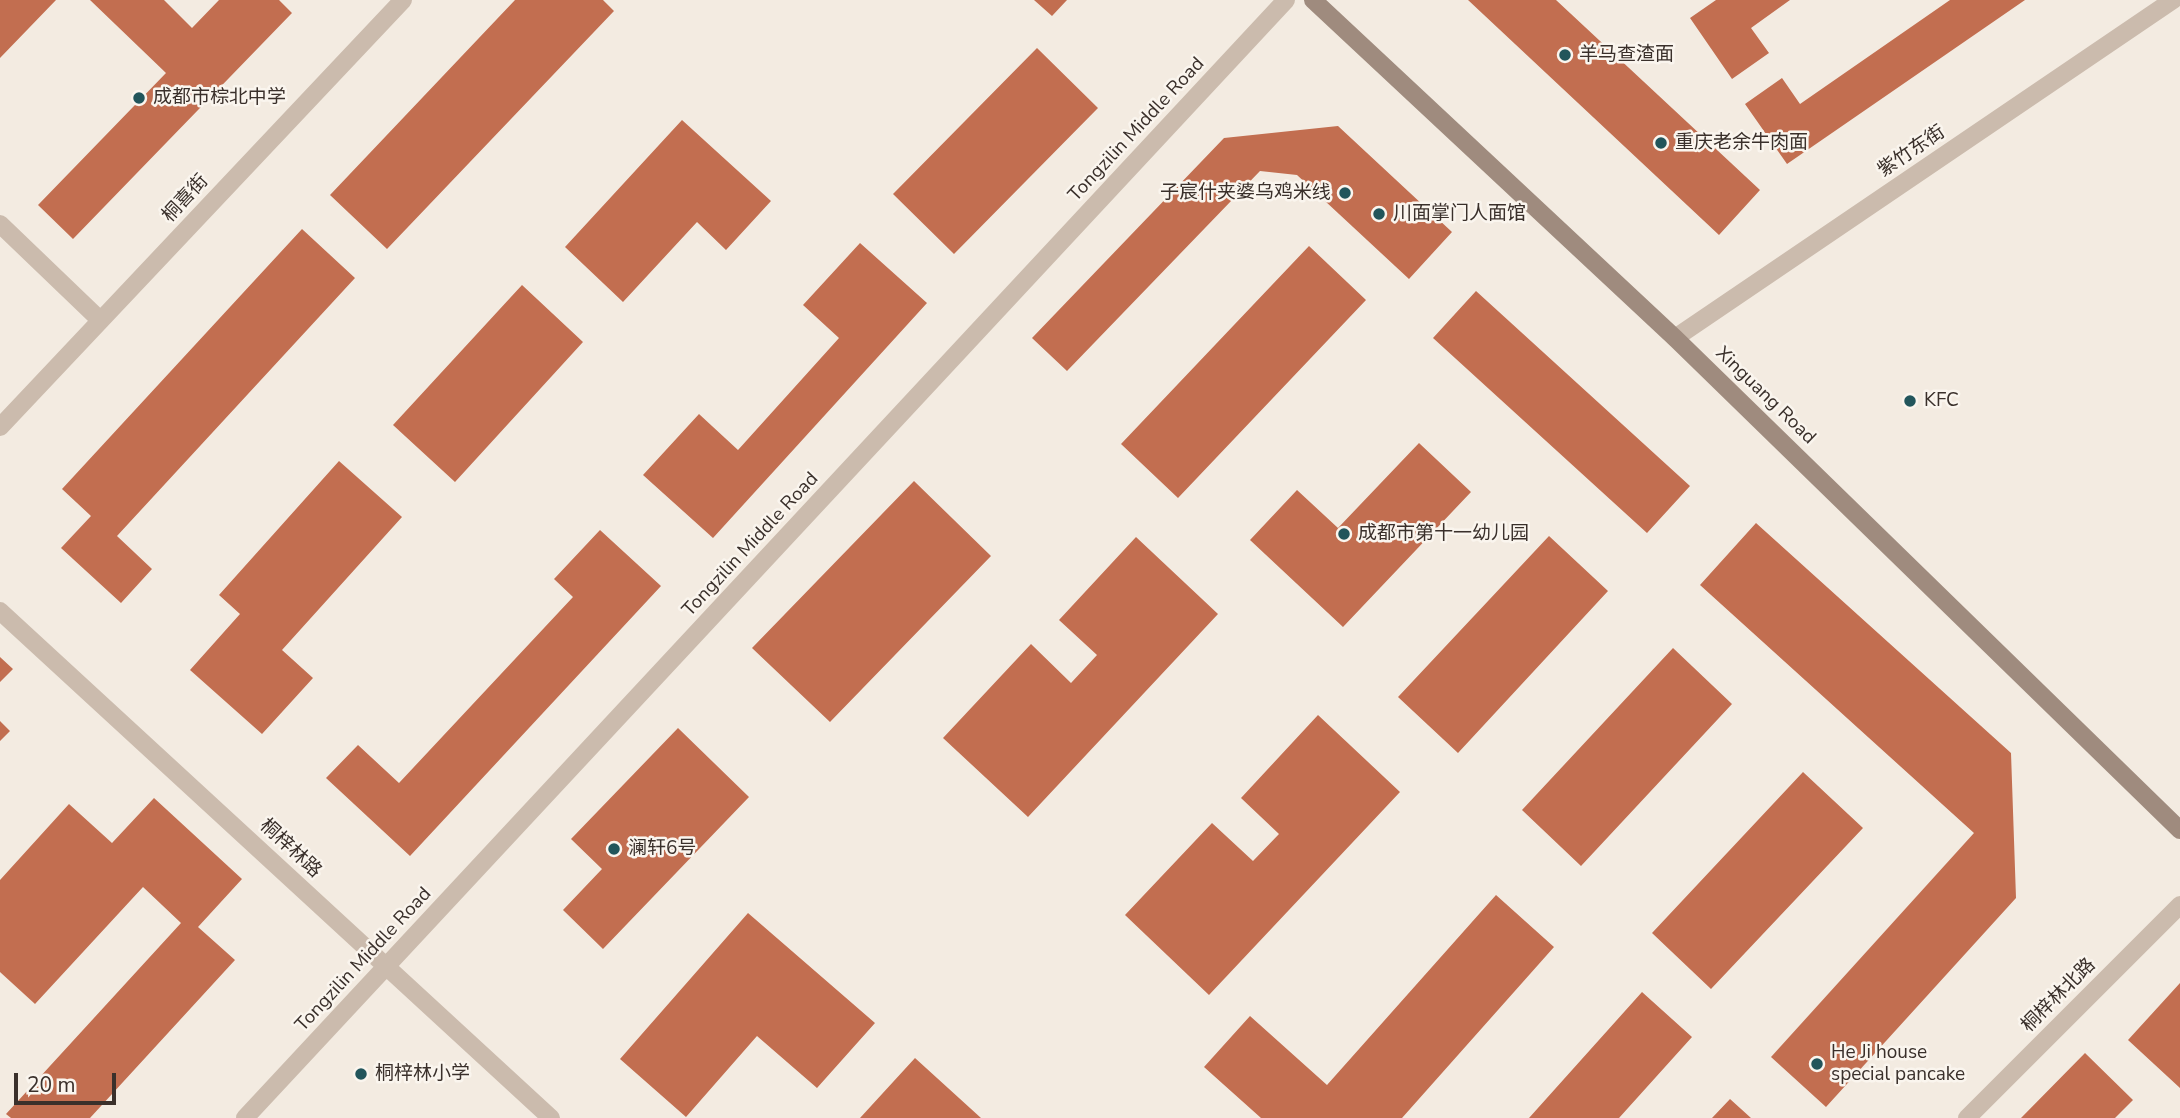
<!DOCTYPE html>
<meta charset="utf-8">
<style>
body{margin:0}
#map{position:relative;width:2180px;height:1118px;overflow:hidden;background:#f3ebe1;font-family:"Nunito Sans",sans-serif}
canvas{display:block}
.scale{position:absolute;left:14px;top:1073px;width:102px;height:32px;box-sizing:border-box;border:4px solid #3a302b;border-top:0;padding-left:9px;font-size:21px;line-height:24px;white-space:nowrap;color:#3a302b;-webkit-text-stroke:5px #faf5ee;paint-order:stroke}
</style>
<div id="map">
<canvas width="2180" height="1118"></canvas>
<div class="scale">20 m</div>
</div>
<script>
const c = document.querySelector('canvas').getContext('2d');
c.lineJoin = 'round';
function paint(path, color) {
  c.fillStyle = color;
  c.fill(path, 'evenodd');
}
function poly(rows) {
  const path = new Path2D();
  for (const r of rows) {
    path.moveTo(r[0], r[1]);
    for (let i = 2; i < r.length; i += 2) path.lineTo(r[i], r[i + 1]);
  }
  return path;
}
function stroke(path, color, width, dash) {
  c.strokeStyle = color;
  c.lineWidth = width;
  c.lineCap = dash ? 'butt' : 'round';
  c.setLineDash(dash || []);
  c.stroke(path);
}
function write(font, color, halo, rows, align = 'center') {
  c.font = font + ' "Nunito Sans","Noto Sans SC",sans-serif';
  c.lineWidth = 5;
  c.setLineDash([]);
  c.textBaseline = 'middle';
  c.strokeStyle = halo;
  c.fillStyle = color;
  for (const [text, x, y, turn = 0] of rows) {
    c.save();
    c.translate(x, y);
    c.rotate((+turn || 0) * Math.PI / 180);
    c.textAlign = isNaN(turn) ? turn : align;
    if (halo) c.strokeText(text, 0, 0);
    c.fillText(text, 0, 0);
    c.restore();
  }
}
paint(poly([
 [0,0,56,0,0,58],
 [90,0,164,0,192,28,219,0,279,0,292,13,73,239,38,205,166,73],
 [515,0,603,0,614,11,387,249,330,195],
 [1034,0,1067,0,1052,16],
 [1468,0,1556,0,1760,190,1719,235],
 [1716,0,1790,0,1751,28,1769,53,1732,79,1690,18],
 [1950,0,2025,0,1787,164,1745,104,1782,78,1800,104],
 [1037,48,1098,108,954,254,893,194],
 [682,120,771,201,726,250,697,222,623,302,565,247],
 [1338,126,1452,232,1409,279,1297,175,1260,171,1067,371,1032,338,1224,138],
 [302,229,355,278,117,536,152,569,121,603,61,548,91,516,62,489],
 [860,243,927,303,713,538,643,475,699,414,738,450,839,338,803,305],
 [1309,246,1366,300,1178,498,1121,444],
 [522,285,583,342,455,482,393,425],
 [1476,291,1690,486,1647,533,1433,338],
 [1419,443,1471,492,1343,627,1250,540,1297,490,1338,528],
 [339,461,402,517,282,650,313,678,262,734,190,670,240,614,219,595],
 [914,481,991,556,830,722,752,648],
 [1756,523,2011,753,2016,898,1826,1107,1771,1057,1974,833,1700,585],
 [600,530,661,586,410,856,326,778,358,745,399,783,573,597,554,579],
 [1549,536,1608,591,1458,753,1398,697],
 [1136,537,1218,614,1028,817,943,738,1031,644,1071,683,1097,655,1059,620],
 [1673,648,1732,704,1581,866,1522,810],
 [0,657,13,669,0,682],
 [1318,715,1400,792,1209,995,1125,915,1212,823,1253,861,1279,834,1241,798],
 [0,721,10,731,0,741],
 [678,728,749,797,603,949,563,910,602,869,571,839],
 [1803,772,1863,828,1711,989,1652,933],
 [154,798,242,879,198,927,235,960,90,1118,11,1118,6,1114,181,923,143,887,35,1004,0,972,0,880,69,804,112,843],
 [1496,895,1554,947,1402,1118,1261,1118,1204,1067,1250,1016,1327,1085],
 [748,913,875,1023,817,1088,757,1036,686,1117,620,1059],
 [2180,983,2180,1088,2128,1040],
 [1642,992,1692,1037,1619,1118,1529,1118],
 [2085,1053,2133,1100,2115,1118,2021,1118],
 [915,1058,981,1118,860,1118],
 [1730,1099,1751,1118,1712,1118]
]), '#c26e50');
stroke(poly([
 [0,224,100,320],
 [1675,338,2173,0],
 [0,427,403,0],
 [0,611,551,1118],
 [245,1118,1286,0],
 [1967,1118,2180,905]
]), '#cbbbad', 18);
stroke(poly([
 [1313,0,1675,338,2180,830]
]), '#9f8b7e', 18);
for (const [x, y, r, color] of [
 [1565,55,7,"#22555b"],
 [139,98,7,"#22555b"],
 [1661,143,7,"#22555b"],
 [1345,193,7,"#22555b"],
 [1379,214,7,"#22555b"],
 [1910,401,7,"#22555b"],
 [1344,534,7,"#22555b"],
 [614,849,7,"#22555b"],
 [1817,1064,7,"#22555b"],
 [361,1074,7,"#22555b"]
]) {
  const dot = new Path2D();
  dot.arc(x, y, r, 0, 2 * Math.PI);
  c.fillStyle = color;
  c.fill(dot);
  stroke(dot, '#faf5ee', 2.5);
}
write('19px', '#3a302b', '#faf5ee', [
 ["羊马查渣面",1579,55],
 ["成都市棕北中学",153,98],
 ["重庆老余牛肉面",1675,143],
 ["子宸什夹婆乌鸡米线",1331,193,"right"],
 ["川面掌门人面馆",1393,214],
 ["KFC",1924,401],
 ["成都市第十一幼儿园",1358,534],
 ["澜轩6号",628,849],
 ["He Ji house",1831,1053],
 ["special pancake",1831,1075],
 ["桐梓林小学",375,1074]
], 'left');
write('19px', '#3a302b', '#faf5ee', [
 ["Tongzilin Middle Road",1137,130,-47],
 ["紫竹东街",1912,152,-34],
 ["桐喜街",186,199,-47],
 ["Xinguang Road",1765,396,44],
 ["Tongzilin Middle Road",751,545,-47],
 ["桐梓林路",290,849,43],
 ["Tongzilin Middle Road",364,960,-47],
 ["桐梓林北路",2059,996,-45]
]);
</script>
